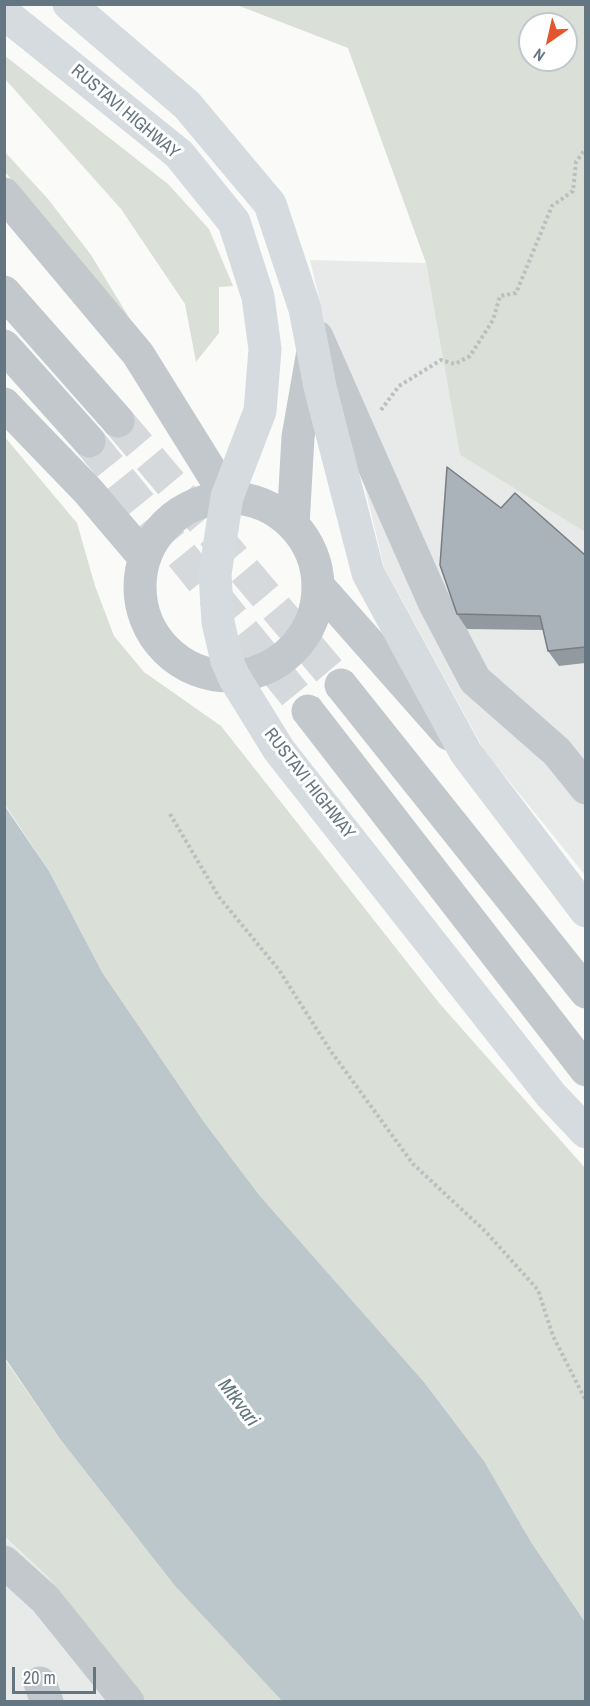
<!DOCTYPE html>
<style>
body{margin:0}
#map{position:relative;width:590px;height:1706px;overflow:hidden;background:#fafaf8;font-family:"Archivo Narrow",sans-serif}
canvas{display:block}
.frame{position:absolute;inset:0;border:6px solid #657683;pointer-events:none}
.north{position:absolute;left:518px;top:12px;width:60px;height:60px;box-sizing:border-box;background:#fff;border:2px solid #c1c8cd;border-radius:50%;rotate:214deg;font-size:16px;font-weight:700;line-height:24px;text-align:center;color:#657683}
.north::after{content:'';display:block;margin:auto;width:21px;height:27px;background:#e4572e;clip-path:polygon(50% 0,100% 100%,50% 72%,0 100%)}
.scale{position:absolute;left:12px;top:1667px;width:84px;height:27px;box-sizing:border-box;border:3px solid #657683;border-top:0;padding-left:8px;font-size:18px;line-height:21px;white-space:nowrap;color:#657683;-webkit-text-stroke:4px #fff;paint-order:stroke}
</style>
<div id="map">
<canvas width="590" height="1706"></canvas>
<div class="frame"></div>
<div class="north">N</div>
<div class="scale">20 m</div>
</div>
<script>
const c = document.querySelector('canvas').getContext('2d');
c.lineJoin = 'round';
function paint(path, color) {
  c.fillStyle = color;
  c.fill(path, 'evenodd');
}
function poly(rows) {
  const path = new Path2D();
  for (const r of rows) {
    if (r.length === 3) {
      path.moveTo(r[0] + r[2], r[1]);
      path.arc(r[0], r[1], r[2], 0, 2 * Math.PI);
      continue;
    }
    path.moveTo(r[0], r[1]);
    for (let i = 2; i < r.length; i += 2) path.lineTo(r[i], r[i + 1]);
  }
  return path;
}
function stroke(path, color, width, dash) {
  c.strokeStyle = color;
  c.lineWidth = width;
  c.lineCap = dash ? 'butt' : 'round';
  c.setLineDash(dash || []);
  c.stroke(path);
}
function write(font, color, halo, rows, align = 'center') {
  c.font = font + ' "Archivo Narrow",sans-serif';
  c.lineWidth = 6;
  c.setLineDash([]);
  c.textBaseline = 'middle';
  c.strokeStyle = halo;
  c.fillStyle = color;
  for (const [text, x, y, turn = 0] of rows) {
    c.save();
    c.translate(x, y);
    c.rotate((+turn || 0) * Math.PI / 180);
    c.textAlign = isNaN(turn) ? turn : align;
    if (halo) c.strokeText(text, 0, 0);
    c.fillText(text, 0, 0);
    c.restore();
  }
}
paint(poly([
 [310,260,426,263,460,455,585,532,585,875,484,750,384,567],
 [4,1537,48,1577,143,1701,5,1701]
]), '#e8e9e9');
paint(poly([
 [237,5,585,5,585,532,460,455,426,263,348,48],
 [530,24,566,24,566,60,530,60],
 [4,55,168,184,209,229,233,286,219,287,219,333,196,362,185,304,121,209,5,79],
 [4,151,48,199,91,255,130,319,5,172],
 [4,436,77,523,95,586,114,636,144,672,221,726,440,1004,585,1168,585,1622,531,1542,484,1461,424,1382,260,1196,204,1122,102,972,49,871,5,805],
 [4,1358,60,1439,175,1586,282,1701,143,1701,48,1577,5,1537]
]), '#dadfd7');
paint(poly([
 [4,805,49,871,102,972,204,1122,260,1196,424,1382,484,1461,531,1542,585,1622,585,1701,282,1701,175,1586,60,1439,5,1358]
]), '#bbc7cb');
stroke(poly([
 [118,421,341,685],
 [89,441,308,711]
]), '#d5d9db', 33, [33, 16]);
stroke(poly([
 [381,410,399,386,441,360,455,364,470,356,493,320,500,296,516,293,552,206,573,191,576,162,586,148],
 [170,814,219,897,279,970,330,1050,413,1164,486,1232,538,1290,553,1336,586,1401]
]), '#bbbfc2', 4, [3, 3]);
stroke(poly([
 [4,194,138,354,227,497],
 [4,292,118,421],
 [317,337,434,602,475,680,557,752,586,788],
 [4,346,89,441],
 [4,404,88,491,144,557],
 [229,587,89],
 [293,525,298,437,313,351],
 [319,587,449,734],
 [341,685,586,992],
 [308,711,586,1070],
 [4,1562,45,1599,128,1702],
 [40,1683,47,1702]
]), '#c3c8cc', 33);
stroke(poly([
 [69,4,187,105,270,204,305,309,320,387,368,573,466,753,586,911],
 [4,13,179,154,234,222,258,297,265,349,260,411,227,497,215,574,218,622,227,661,234,677,279,750,551,1095,586,1132]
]), '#d6dbdf', 33);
paint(poly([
 [501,508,585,555,585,663,559,666,548,651,543,630,467,629,457,614]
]), '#929a9f');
const building = poly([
 [447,467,501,508,515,493,585,555,585,647,548,651,540,616,457,614,440,565,447,467]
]);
paint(building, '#aab3b9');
stroke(building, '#777d82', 1.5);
write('18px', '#657683', '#fff', [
 ["RUSTAVI HIGHWAY",125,112,40],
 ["RUSTAVI HIGHWAY",309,784,52]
]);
write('italic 20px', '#60757c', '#fff', [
 ["Mtkvari",238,1403,53]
]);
</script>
